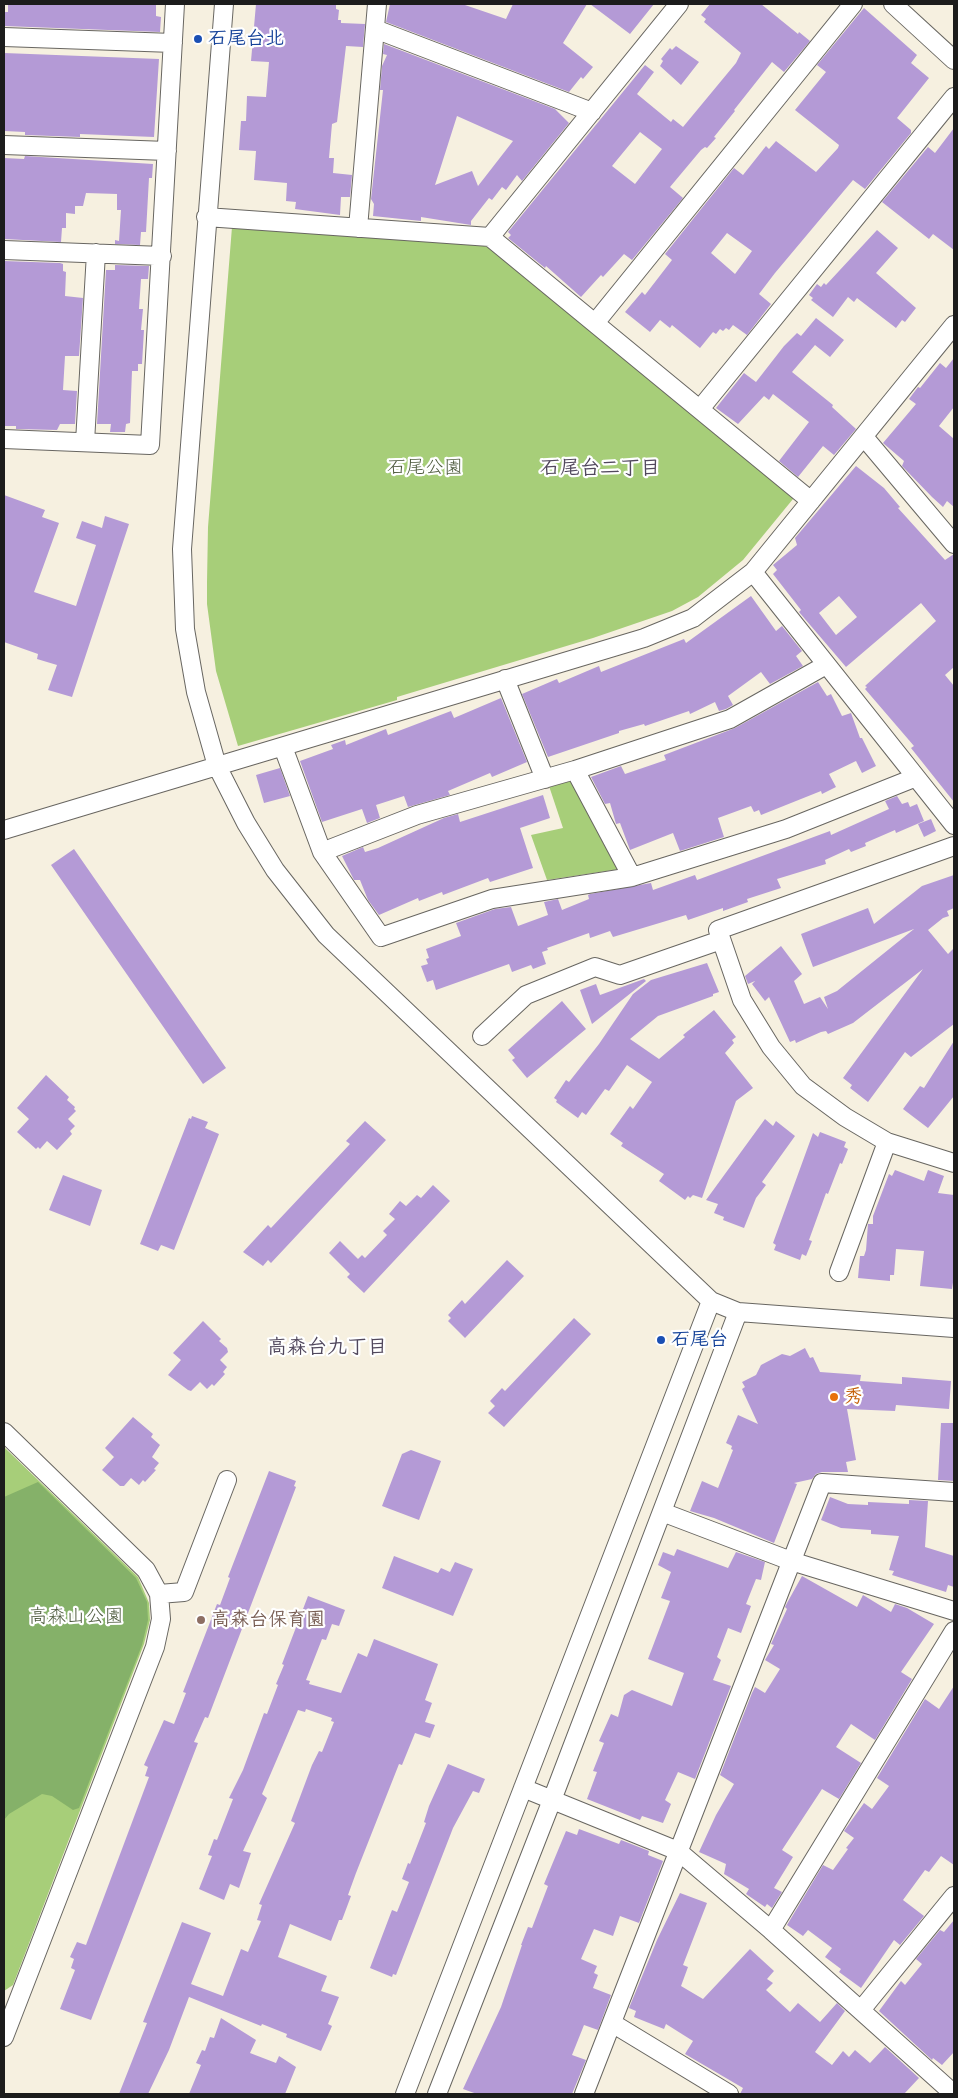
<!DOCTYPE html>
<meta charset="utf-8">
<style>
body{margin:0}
#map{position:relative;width:958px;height:2098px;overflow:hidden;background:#f6f0e0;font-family:"Shantell Sans",sans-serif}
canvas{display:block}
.frame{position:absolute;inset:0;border:5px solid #1c1c1c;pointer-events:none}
</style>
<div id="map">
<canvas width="958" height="2098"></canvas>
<div class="frame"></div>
</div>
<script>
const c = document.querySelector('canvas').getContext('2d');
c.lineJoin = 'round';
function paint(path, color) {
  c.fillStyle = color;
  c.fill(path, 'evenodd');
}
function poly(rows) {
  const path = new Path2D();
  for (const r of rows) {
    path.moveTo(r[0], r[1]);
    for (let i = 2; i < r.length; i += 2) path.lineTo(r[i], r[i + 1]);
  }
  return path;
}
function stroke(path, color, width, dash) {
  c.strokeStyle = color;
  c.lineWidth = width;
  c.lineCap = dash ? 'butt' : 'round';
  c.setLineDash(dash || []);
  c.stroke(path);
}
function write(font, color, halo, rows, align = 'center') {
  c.font = font + ' "Shantell Sans","Klee One",sans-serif';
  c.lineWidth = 4.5;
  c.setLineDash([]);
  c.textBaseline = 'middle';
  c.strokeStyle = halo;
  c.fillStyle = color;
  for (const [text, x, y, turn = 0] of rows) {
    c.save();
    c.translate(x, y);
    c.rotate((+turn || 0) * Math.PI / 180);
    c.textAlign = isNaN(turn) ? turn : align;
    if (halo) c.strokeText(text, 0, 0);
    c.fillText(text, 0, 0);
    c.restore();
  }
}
paint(poly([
 [232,227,481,245,490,248,793,496,793,499,743,560,698,597,672,611,593,638,397,697,397,700,238,746,216,671,207,604,207,582,208,527],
 [573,779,620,869,547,880,531,835,563,828,549,786],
 [4,1447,138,1577,149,1603,150,1620,144,1644,13,1985,4,1991]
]), '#a7ce79');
paint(poly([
 [38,1482,136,1578,147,1602,148,1620,142,1645,79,1808,73,1810,52,1796,42,1794,9,1814,4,1820,4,1497]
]), '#85b169');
paint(poly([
 [8,4,156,4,156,16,161,17,160,32,4,26,4,12,8,12],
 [256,4,336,4,336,9,339,10,338,20,341,20,341,23,365,24,363,47,346,46,337,122,332,124,329,158,334,158,333,173,352,175,350,197,341,197,340,215,295,209,296,202,286,201,287,183,254,180,256,151,239,150,241,121,246,121,247,96,266,97,269,62,251,61],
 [390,4,462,4,506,19,513,4,587,4,563,43,593,67,583,79,581,77,569,92,386,22],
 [590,4,654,4,630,34],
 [710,4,761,4,798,34,799,32,810,41,784,72,772,62,734,110,735,111,714,137,716,138,707,148,705,147,701,150,670,187,683,198,632,260,624,254,603,277,601,275,581,297,546,266,545,268,508,238,511,235,508,232,645,65,654,72,637,94,671,122,673,119,683,127,736,63,741,53,704,22,706,19,701,15],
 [640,132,662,149,635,184,612,166],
 [864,8,917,55,911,63,929,78,897,118,911,130,911,133,865,189,853,180,775,273,759,294,771,304,747,335,733,325,729,330,726,328,723,331,720,329,716,334,713,332,700,348,672,325,670,328,660,320,650,332,625,312,642,292,645,295,672,260,665,254,734,168,743,175,766,146,769,149,776,141,816,172,838,148,839,145,795,110,826,72,817,65],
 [727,233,752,251,735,274,711,253],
 [384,44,555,109,569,123,522,181,517,175,506,190,502,187,492,200,489,198,471,221,471,225,421,217,421,221,373,216,374,204,371,199,383,90,380,90,382,66,387,55,383,54],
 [457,116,513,141,478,186,472,171,435,185],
 [676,46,699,62,681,85,660,66,663,61,661,59,670,48,672,50],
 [4,53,159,59,154,137,80,134,80,137,25,135,25,132,4,131],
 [954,128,954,250,933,234,929,239,882,202,928,147,935,153],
 [25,156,153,164,152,178,149,178,146,232,141,232,140,245,115,244,115,240,119,241,121,210,117,210,117,194,86,193,83,206,75,206,75,214,66,213,66,228,62,228,61,242,4,239,4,158,24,159],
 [877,230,898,248,876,273,916,308,905,322,902,320,896,328,857,298,854,302,848,297,833,317,811,300,813,298,809,295,817,284,821,287,824,283,826,285],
 [4,261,60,263,63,264,63,271,66,272,65,296,83,298,79,356,65,356,63,390,77,391,75,424,60,424,57,430,16,429,16,426,4,426],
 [115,265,149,266,148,279,141,279,139,309,143,309,141,330,144,330,142,364,138,364,138,371,132,371,130,423,126,424,125,432,110,432,111,424,97,424,106,270,115,270],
 [816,318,844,340,830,357,815,345,792,372,833,405,832,407,856,429,834,455,823,446,798,477,779,461,809,422,773,394,769,400,764,396,738,424,716,408,744,373,756,382,784,346,797,333,801,336],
 [954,358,954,407,939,426,954,439,954,507,947,501,943,507,932,497,902,466,904,461,883,443,916,404,909,399,918,387,920,388,940,363,946,368],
 [856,466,884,488,900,507,898,508,945,560,954,554,954,667,945,675,954,686,954,802,911,748,914,746,865,689,867,687,865,686,936,621,921,603,846,667,799,612,801,610,773,574,777,570,773,565,797,545,795,538],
 [839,596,857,617,836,635,819,613],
 [4,495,45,510,42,517,59,523,34,592,76,606,96,545,76,538,82,521,102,528,105,516,129,524,72,697,48,690,57,665,37,659,38,654,4,642],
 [751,596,776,631,782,626,802,651,796,656,803,666,770,684,761,672,728,696,733,705,726,709,719,711,715,702,690,714,689,711,645,726,644,724,619,731,619,733,548,757,522,694,557,679,559,683,599,666,601,672,684,639,686,643],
 [818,682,827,696,831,694,842,716,851,713,860,738,862,738,876,766,862,773,856,761,829,774,836,787,822,794,821,791,761,815,759,810,754,812,751,806,718,818,724,837,680,851,673,833,630,850,620,823,616,824,610,803,605,804,591,777,621,766,625,774,666,760,664,755,735,728],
 [501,698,527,762,492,777,490,773,448,791,450,795,408,807,404,796,376,805,380,818,367,823,362,809,322,822,300,761,333,749,331,745,345,740,346,745,386,729,388,735,451,711,454,718],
 [280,768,290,796,264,803,256,775],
 [543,795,550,818,520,828,533,868,490,882,488,878,443,895,442,892,419,901,418,898,379,915,368,900,360,880,354,880,342,856,363,847,365,852,378,848,444,818,458,814,460,822],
 [897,796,902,804,908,802,910,807,917,804,924,821,896,833,895,830,865,843,866,846,851,852,849,849,825,860,826,864,777,879,781,888,747,899,748,902,723,911,723,908,688,920,686,915,613,937,610,931,590,938,589,933,547,948,548,950,542,952,546,964,533,969,531,965,512,972,509,964,436,990,433,980,427,982,421,966,428,964,426,959,429,958,426,949,461,936,456,923,495,909,511,907,518,926,548,915,544,902,558,899,562,910,589,899,588,895,590,894,651,883,653,890,695,875,697,880,830,831,831,835,889,809,885,801],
 [931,819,936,831,924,837,918,824],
 [74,849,226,1068,203,1084,51,865],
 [954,875,954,908,947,911,949,916,943,918,928,930,948,954,954,948,954,1024,911,1057,905,1052,868,1102,850,1088,852,1085,843,1078,923,969,853,1023,828,1034,826,1031,821,1032,796,1043,795,1040,790,1042,769,997,765,1001,752,984,755,981,748,984,745,976,781,946,802,974,794,981,804,1004,820,997,828,1009,824,997,837,991,914,929,813,967,801,934,868,908,874,924,922,886],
 [707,963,719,992,713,994,713,996,658,1016,630,1039,659,1059,685,1037,683,1035,714,1010,736,1037,732,1040,734,1043,725,1053,753,1088,736,1101,702,1198,693,1195,690,1198,688,1196,685,1200,659,1181,664,1174,621,1146,623,1143,610,1134,630,1106,633,1109,652,1082,627,1065,609,1091,605,1089,586,1115,582,1112,578,1118,556,1102,557,1100,554,1098,566,1080,569,1082,599,1044,633,994,651,980],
 [644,979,646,981,592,1024,580,990,596,984,600,995],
 [562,1001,586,1029,527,1078,512,1060,515,1058,508,1050],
 [954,1041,954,1096,928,1128,903,1109,920,1086,924,1088],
 [46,1075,69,1097,67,1100,75,1107,74,1109,76,1111,68,1119,75,1126,70,1131,72,1134,57,1150,47,1141,40,1149,38,1147,36,1149,17,1132,29,1119,17,1108],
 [192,1116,208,1122,205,1128,219,1134,174,1250,161,1245,158,1251,140,1244,189,1118,191,1119],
 [765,1119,773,1126,776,1121,795,1136,762,1182,766,1185,756,1198,744,1228,723,1220,724,1217,714,1213,718,1204,706,1200],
 [365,1121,386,1140,271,1263,268,1260,263,1266,243,1252,268,1225,271,1228,350,1144,346,1141],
 [820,1132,846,1142,844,1147,848,1149,842,1164,840,1163,828,1194,826,1193,809,1240,812,1241,806,1256,802,1254,800,1260,774,1250,776,1245,773,1243,813,1133,818,1137],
 [895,1170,924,1181,928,1170,944,1176,938,1193,954,1195,954,1276,952,1289,920,1286,924,1251,896,1249,894,1275,890,1275,890,1281,858,1278,860,1256,864,1256,866,1250,868,1224,873,1224,873,1216,889,1174,892,1176],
 [63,1175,102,1190,90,1226,49,1210],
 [433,1185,450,1201,364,1293,347,1277,350,1274,329,1253,340,1241,358,1259,362,1255,365,1258,387,1235,383,1231,395,1219,389,1214,400,1201,406,1206,417,1195,421,1198],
 [507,1260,524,1276,465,1338,448,1321,451,1318,448,1315,462,1300,465,1304],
 [574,1318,591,1334,504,1427,488,1413,495,1406,490,1401,502,1388,505,1391],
 [203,1321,221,1339,219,1341,227,1348,228,1352,220,1360,227,1367,223,1372,225,1374,214,1386,212,1384,207,1389,200,1382,191,1391,188,1390,168,1375,181,1360,173,1353],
 [805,1348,810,1358,813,1357,820,1372,861,1375,860,1381,902,1384,902,1377,951,1381,949,1409,896,1405,895,1411,847,1409,856,1460,846,1462,848,1472,822,1472,816,1474,812,1479,794,1483,797,1484,774,1543,714,1518,690,1511,702,1481,718,1488,733,1450,731,1449,732,1446,726,1443,738,1415,758,1424,742,1389,745,1387,742,1382,756,1375,761,1365,782,1354,790,1356],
 [133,1417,153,1434,151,1437,160,1445,152,1457,159,1463,154,1469,156,1470,145,1482,143,1480,139,1485,131,1478,124,1486,120,1486,102,1470,114,1457,105,1448],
 [941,1423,954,1423,954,1481,938,1480],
 [411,1450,441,1461,419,1520,382,1506,402,1454],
 [269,1471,296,1481,294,1486,296,1487,208,1718,205,1717,194,1742,198,1743,91,2020,60,2009,75,1970,71,1968,74,1959,70,1957,77,1942,86,1945,149,1777,145,1776,148,1767,144,1765,164,1720,174,1724,186,1693,183,1692,217,1604,220,1605,230,1578,228,1577],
 [830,1497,848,1504,868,1505,868,1502,909,1504,909,1500,928,1501,925,1547,954,1556,954,1587,948,1585,946,1592,892,1575,894,1571,889,1570,899,1536,871,1534,871,1530,841,1528,821,1520],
 [677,1549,728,1568,736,1552,765,1562,761,1580,756,1579,746,1604,751,1606,741,1633,728,1628,717,1657,721,1660,713,1680,731,1686,695,1779,678,1772,665,1800,671,1804,663,1823,642,1816,640,1820,587,1799,597,1772,593,1771,604,1743,599,1741,611,1714,618,1717,624,1695,632,1690,672,1706,684,1673,648,1659,670,1601,661,1598,671,1572,658,1565,663,1552,674,1556],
 [394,1556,438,1573,441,1568,450,1572,455,1562,473,1569,453,1616,382,1588],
 [802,1576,857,1607,863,1595,891,1612,895,1604,907,1608,934,1624,901,1672,912,1679,875,1740,851,1724,836,1747,861,1763,839,1799,822,1789,782,1850,793,1857,774,1888,782,1892,772,1908,767,1904,765,1907,746,1894,749,1889,724,1874,726,1864,699,1852,716,1815,734,1784,720,1775,752,1693,755,1687,765,1693,780,1669,765,1660,774,1645,771,1644,787,1609,785,1607,787,1603],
 [308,1596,345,1610,339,1626,332,1624,326,1640,322,1639,306,1680,310,1681,309,1684,341,1693,358,1653,367,1657,374,1639,438,1664,425,1700,432,1703,425,1722,435,1725,430,1738,415,1733,402,1765,399,1764,356,1873,348,1895,351,1896,342,1920,339,1920,331,1941,290,1924,278,1957,327,1976,321,1991,339,1997,328,2024,332,2026,321,2051,286,2037,287,2034,262,2024,261,2026,189,1997,169,2050,148,2094,119,2094,147,2023,143,2022,182,1922,211,1933,191,1984,223,1996,241,1949,248,1952,261,1921,257,1920,262,1905,259,1904,295,1823,291,1821,312,1765,319,1751,322,1752,334,1722,331,1721,332,1718,306,1709,305,1712,298,1710,262,1794,267,1798,243,1851,251,1853,239,1888,230,1884,224,1900,199,1889,212,1856,208,1855,214,1839,217,1840,233,1799,229,1798,243,1770,264,1713,267,1714,278,1685,276,1684,284,1665,282,1664],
 [954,1686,954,1865,941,1856,929,1872,925,1870,903,1900,924,1916,900,1945,894,1940,861,1988,839,1972,841,1969,825,1957,832,1948,808,1930,803,1936,787,1925,823,1865,833,1870,848,1849,846,1848,854,1838,844,1831,864,1803,872,1809,889,1786,877,1778,925,1699,939,1709],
 [448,1764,485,1779,479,1793,473,1791,453,1828,396,1975,393,1974,392,1977,370,1968,392,1910,397,1912,409,1882,402,1879,408,1863,410,1864,426,1823,424,1822,429,1806],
 [579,1829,619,1844,621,1840,649,1851,648,1855,663,1861,639,1923,620,1916,613,1936,594,1929,581,1959,597,1966,594,1973,598,1975,593,1988,611,1995,598,2030,584,2025,572,2055,586,2060,572,2094,477,2094,463,2089,501,2007,522,1945,521,1945,528,1927,532,1928,548,1886,544,1884,566,1831,577,1835],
 [680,1893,707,1903,683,1965,688,1967,681,1986,703,1999,750,1949,774,1971,767,1979,773,1983,766,1990,790,2012,798,2003,820,2022,837,2003,845,2011,815,2052,832,2065,843,2051,849,2057,855,2050,870,2063,885,2047,919,2078,904,2094,740,2094,743,2088,685,2054,693,2041,666,2024,664,2029,634,2017,636,2011,629,2008,657,1940],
 [954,1920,954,2052,942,2065,933,2058,932,2060,879,2011,901,1981,905,1985,922,1964,916,1959,940,1930,944,1932],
 [221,2018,256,2040,250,2053,276,2063,279,2056,296,2067,285,2094,189,2094,201,2065,196,2063,202,2050,205,2051,210,2037,214,2038]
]), '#b49ad6');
const minor = poly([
 [224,4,182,549,185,629,196,692,217,766,246,823,275,870,326,935,711,1301,738,1312,954,1328],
 [893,4,954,60],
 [375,29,592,112],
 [4,37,173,43],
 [4,145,167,151],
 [206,217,490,237,811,501],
 [358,228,377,4],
 [490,237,679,4],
 [4,250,162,256],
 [595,323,853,4],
 [700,409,954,97],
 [864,437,954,544],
 [4,439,150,445,175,4],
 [85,442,96,253],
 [753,572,954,825],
 [505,679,545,779],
 [283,747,322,852,381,937,492,899,632,877,786,829,914,778],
 [575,770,632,877],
 [4,830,644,638,693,618,753,572,954,325],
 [954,846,718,930,742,1000,771,1047,803,1086,845,1117,887,1142,954,1163],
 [322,852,417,815,575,770,730,719,826,665],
 [482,1036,526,995,595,967,620,975,721,940],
 [839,1272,887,1142],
 [4,1432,146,1570,159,1594,161,1619,155,1647,4,2037],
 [662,1512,791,1561,954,1611],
 [159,1594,184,1592,227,1480],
 [523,1788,678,1851,771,1930,954,2094],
 [771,1930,954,1631],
 [861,2010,954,1896],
 [612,2023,729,2094],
 [405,2094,711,1301],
 [437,2094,552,1800,738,1312],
 [584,2094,822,1483,954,1492]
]);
stroke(minor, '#686661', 20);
stroke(minor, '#fff', 18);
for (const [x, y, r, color] of [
 [198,39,5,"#1a4fb4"],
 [661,1340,5,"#1a4fb4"],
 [834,1397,5,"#e8710a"],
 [201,1620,5,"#8d6e63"]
]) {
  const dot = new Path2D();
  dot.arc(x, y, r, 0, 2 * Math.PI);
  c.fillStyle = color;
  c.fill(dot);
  stroke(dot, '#fff', 2);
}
write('bold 19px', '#164399', '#fff', [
 ["石尾台北",208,39],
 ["石尾台",671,1340]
], 'left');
write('19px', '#4d5a3d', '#fff', [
 ["石尾公園",425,468],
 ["高森山公園",76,1617]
]);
write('bold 19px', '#c56008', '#fff', [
 ["秀",844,1397]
], 'left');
write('bold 19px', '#785e54', '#fff', [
 ["高森台保育園",211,1620]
], 'left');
write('bold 20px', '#51485d', '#fff', [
 ["石尾台二丁目",600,469],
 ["高森台九丁目",327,1348]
]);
</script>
